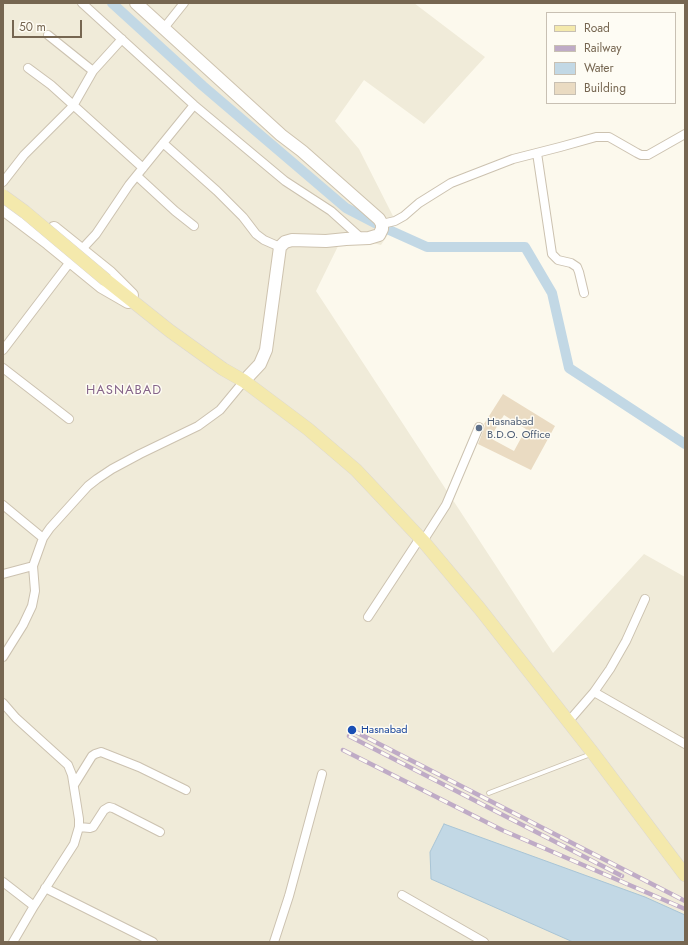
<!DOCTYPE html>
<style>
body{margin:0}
#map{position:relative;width:688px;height:945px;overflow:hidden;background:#fcf9ed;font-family:Jost,sans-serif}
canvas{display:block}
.frame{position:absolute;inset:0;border:4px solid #766651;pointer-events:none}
.legend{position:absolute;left:546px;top:12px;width:130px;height:92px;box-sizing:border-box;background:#fefcf4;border:1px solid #c8c0b3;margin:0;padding:5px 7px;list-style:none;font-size:12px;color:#766651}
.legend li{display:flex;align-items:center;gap:8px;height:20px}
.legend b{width:20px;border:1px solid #c8c0b3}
.scale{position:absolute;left:12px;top:20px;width:70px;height:18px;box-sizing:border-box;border:2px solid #766651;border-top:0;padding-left:5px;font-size:12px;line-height:14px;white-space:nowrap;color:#766651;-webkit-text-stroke:3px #fefcf4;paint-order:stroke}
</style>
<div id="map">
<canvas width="688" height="945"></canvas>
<div class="frame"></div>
<ul class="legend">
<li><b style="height:5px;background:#f4e9ac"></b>Road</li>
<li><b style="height:5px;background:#bfabc6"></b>Railway</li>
<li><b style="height:11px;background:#c2d8e5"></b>Water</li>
<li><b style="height:11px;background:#eadbc2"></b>Building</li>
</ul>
<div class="scale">50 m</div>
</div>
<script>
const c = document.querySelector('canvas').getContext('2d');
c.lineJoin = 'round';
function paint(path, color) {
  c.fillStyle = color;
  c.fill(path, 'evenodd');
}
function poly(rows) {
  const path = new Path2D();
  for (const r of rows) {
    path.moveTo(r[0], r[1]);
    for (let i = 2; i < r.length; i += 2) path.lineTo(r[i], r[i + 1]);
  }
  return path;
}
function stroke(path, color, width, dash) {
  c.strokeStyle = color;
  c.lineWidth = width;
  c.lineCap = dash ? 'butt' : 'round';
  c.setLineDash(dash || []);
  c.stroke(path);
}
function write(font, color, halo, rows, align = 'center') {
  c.font = font + ' Jost,sans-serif';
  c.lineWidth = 3;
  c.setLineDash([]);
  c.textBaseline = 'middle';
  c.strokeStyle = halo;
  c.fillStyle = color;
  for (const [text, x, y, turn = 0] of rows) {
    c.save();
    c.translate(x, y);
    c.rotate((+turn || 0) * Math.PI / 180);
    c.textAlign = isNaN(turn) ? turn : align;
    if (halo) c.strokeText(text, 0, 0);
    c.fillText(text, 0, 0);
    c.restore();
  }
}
paint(poly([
 [3,3,414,3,485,57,424,124,364,80,335,121,359,149,396,222,381,245,343,236,316,291,553,653,644,554,685,577,685,942,3,942]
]), '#f0ebd9');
const water = poly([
 [444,824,645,897,685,915,685,942,573,942,431,879,430,852,444,824]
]);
paint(water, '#c2d8e5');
stroke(water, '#a9c5d6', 1);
stroke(poly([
 [112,3,203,86,346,208,375,223],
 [387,229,427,247,525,247,552,293,569,368,685,444]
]), '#c2d8e5', 10);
paint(poly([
 [503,394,555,426,531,470,478,444,484,429,485,425,484,424],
 [504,415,526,429,514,451,490,438]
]), '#eadbc2');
const lane = poly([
 [489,793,591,754]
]);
const street = poly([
 [82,3,194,105,285,181,331,211,361,238],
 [164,28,184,3],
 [48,35,93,71],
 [28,68,51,85,143,168],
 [163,143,217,191,243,217,256,234,264,240,280,247],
 [537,153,552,254,558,260,571,263,577,267,579,272,584,293],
 [137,176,175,211,194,226],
 [3,182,24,155,73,106,93,71,122,39],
 [382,224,395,221,404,216,419,203,451,183,513,159,560,147,596,137,609,137,637,153,641,155,648,155,685,134],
 [3,350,70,262,96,234,129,185,194,105],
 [3,368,69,419],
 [3,505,43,538],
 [423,541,446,505,479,427],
 [3,574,33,566],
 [368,617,420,538],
 [3,657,23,625,32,606,35,591,33,566,43,538,50,528,88,486,97,479,112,469,140,454,198,426,220,410,244,381],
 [594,692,685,744],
 [3,703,16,718,68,765,72,775,79,819,79,827,74,844,34,906,13,942],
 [568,722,594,692,610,669,626,641,645,599],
 [74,785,92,756,95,754,101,752,139,767,186,790],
 [79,827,90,828,93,827,104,810,109,807,113,808,160,832],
 [3,882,34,906],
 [45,888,153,942],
 [402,895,484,942],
 [274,942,289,896,322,774]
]);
const secondary = poly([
 [136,3,281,135,302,151,379,219,382,224,382,229,379,235,369,238,346,239,326,241,292,240,285,242,280,247,266,350,260,364,244,381],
 [3,209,48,243,102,287,128,302],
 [54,228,110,273,132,295]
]);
const primary = poly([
 [106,280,170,331,223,369,244,381,308,429,356,470,423,541,480,609,593,753,685,875]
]);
stroke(lane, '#ccc2b0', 5.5);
stroke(street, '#ccc2b0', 10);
stroke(secondary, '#cec3af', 14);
stroke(primary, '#dbd7d2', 14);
stroke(lane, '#fff', 4);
stroke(street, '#fff', 8);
stroke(secondary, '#fff', 12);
stroke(primary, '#f4e9ac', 13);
const rail = poly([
 [352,730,685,901],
 [349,736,622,876],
 [343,750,502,830,685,909]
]);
stroke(rail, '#bfabc6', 4.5);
stroke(rail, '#fefcf4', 3, [9]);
const primaryBridge = poly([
 [3,196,25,212,106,280]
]);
stroke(primaryBridge, '#dbd7d2', 14, []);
stroke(primaryBridge, '#f4e9ac', 13);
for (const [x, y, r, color] of [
 [479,428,4,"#5c6f8a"],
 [352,730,5,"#1a4fb4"]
]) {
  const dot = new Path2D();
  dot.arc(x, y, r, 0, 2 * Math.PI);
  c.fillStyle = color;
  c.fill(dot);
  stroke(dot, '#fefcf4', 1.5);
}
write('11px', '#4e5e75', '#fefcf4', [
 ["Hasnabad",487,422],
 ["B.D.O. Office",487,435]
], 'left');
write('11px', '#164399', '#fefcf4', [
 ["Hasnabad",361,730]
], 'left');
c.letterSpacing = '1px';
write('13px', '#86658a', '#fefcf4', [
 ["HASNABAD",124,391]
]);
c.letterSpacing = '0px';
</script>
